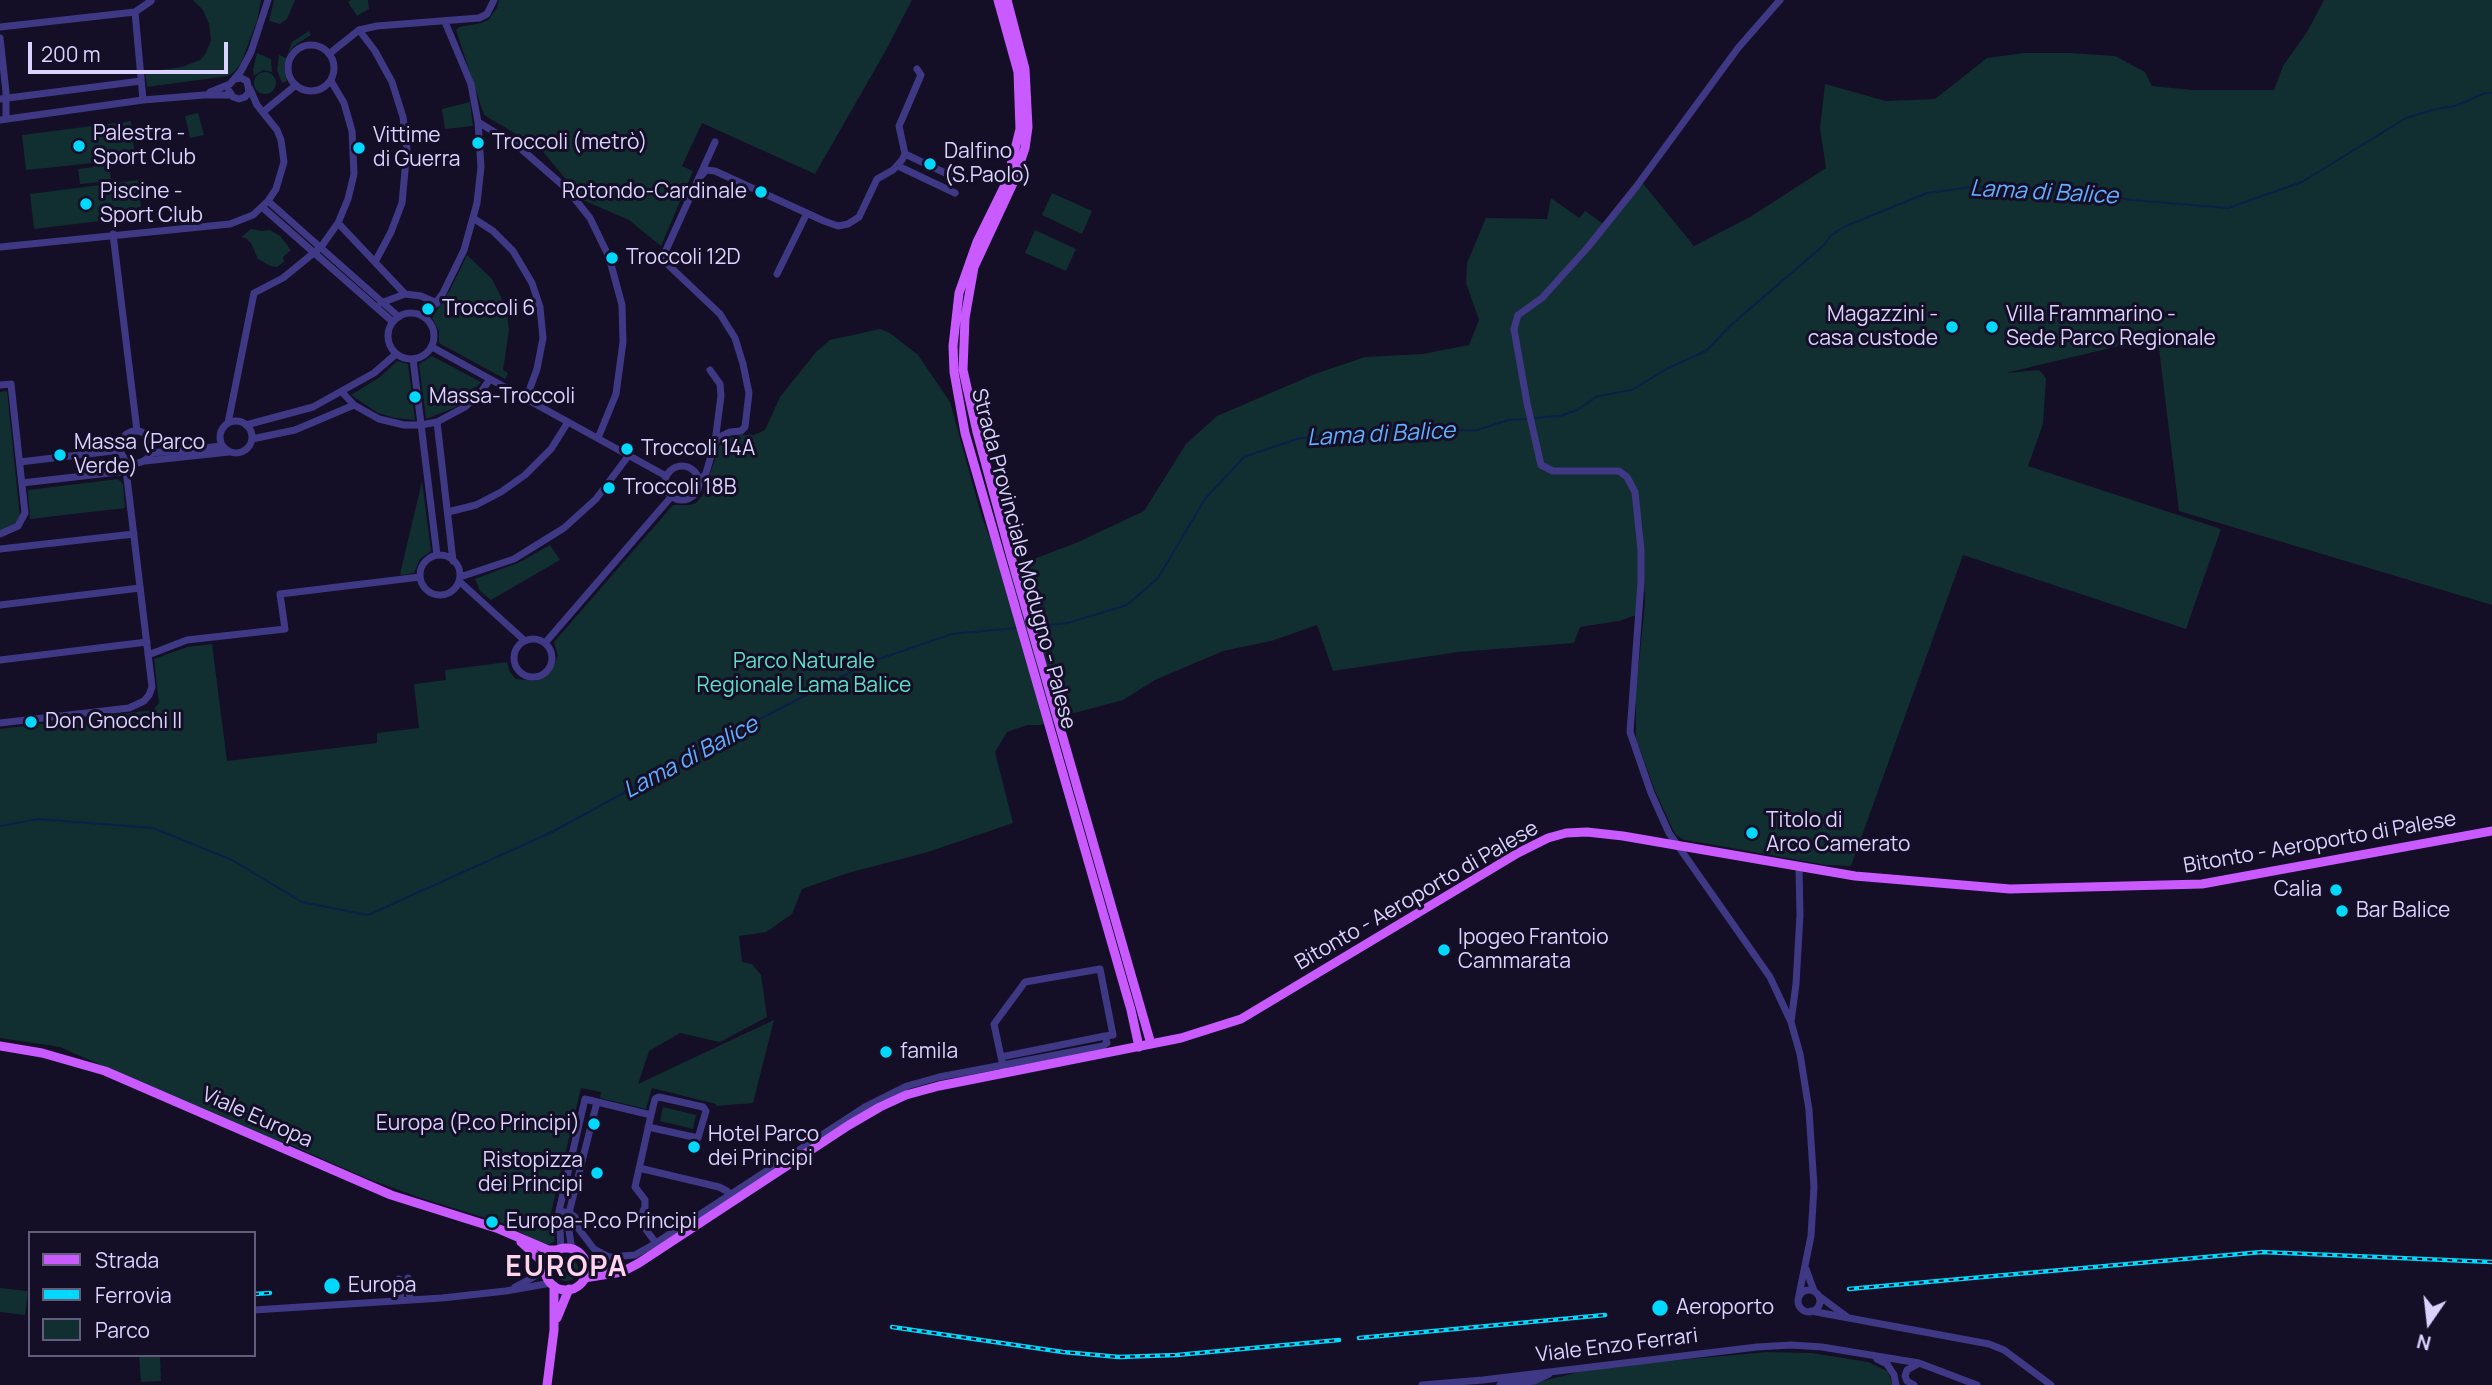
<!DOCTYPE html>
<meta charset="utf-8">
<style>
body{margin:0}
#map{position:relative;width:2492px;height:1385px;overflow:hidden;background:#140e26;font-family:Manrope,sans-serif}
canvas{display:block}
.legend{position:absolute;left:28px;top:1231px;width:228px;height:126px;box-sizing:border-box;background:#140e26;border:2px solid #635d7d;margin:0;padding:9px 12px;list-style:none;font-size:21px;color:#dad3ff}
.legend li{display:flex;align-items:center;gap:14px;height:35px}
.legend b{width:35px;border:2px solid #635d7d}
.north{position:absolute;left:2394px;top:1287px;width:70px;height:70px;-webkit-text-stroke:5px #140e26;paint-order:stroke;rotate:194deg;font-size:19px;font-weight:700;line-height:28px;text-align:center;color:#dad3ff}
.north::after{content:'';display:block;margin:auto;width:24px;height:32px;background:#dad3ff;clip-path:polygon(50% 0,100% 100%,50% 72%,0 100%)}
.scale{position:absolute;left:28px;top:42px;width:200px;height:32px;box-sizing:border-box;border:4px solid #dad3ff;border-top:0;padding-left:9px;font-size:21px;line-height:24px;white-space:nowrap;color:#dad3ff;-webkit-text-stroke:5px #140e26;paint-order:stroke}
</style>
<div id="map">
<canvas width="2492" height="1385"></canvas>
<ul class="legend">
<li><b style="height:9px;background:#c95aff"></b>Strada</li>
<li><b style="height:9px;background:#00d9fe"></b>Ferrovia</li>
<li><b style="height:19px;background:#112f30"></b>Parco</li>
</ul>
<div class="north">N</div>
<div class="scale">200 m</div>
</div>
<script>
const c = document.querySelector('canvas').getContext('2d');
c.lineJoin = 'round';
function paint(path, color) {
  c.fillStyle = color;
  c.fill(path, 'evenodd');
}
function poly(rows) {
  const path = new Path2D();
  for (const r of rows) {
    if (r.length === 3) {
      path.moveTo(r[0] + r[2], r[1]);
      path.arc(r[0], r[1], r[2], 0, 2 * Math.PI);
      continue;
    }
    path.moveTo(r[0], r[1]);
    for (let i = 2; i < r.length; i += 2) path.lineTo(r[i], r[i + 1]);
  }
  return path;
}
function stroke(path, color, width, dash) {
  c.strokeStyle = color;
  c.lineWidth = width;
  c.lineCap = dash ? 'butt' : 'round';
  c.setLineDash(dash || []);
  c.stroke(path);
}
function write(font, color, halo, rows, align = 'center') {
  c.font = font + ' Manrope,sans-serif';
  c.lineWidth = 6;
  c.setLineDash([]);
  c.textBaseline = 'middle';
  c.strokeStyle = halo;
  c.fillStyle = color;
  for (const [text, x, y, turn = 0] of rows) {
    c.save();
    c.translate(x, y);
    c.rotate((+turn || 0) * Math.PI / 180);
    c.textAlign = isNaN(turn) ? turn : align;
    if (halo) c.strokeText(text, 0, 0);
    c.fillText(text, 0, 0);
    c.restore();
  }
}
paint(poly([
 [193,0,261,0,257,21,241,63,235,71,228,76,147,87,145,72,182,67,200,60,206,53,211,40,209,24,203,10],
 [274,0,295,0,287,19,280,24,269,21],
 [351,0,368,0,369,9,357,16,348,2],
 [499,0,912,0,885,52,815,174,702,123,682,166,693,171,661,246,629,220,583,200,540,148,484,115,456,30,459,27,481,23,488,20,497,8],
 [2324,0,2492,0,2492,605,2179,511,2158,341,2135,342,2006,373,2039,370,2046,378,2043,424,2028,466,2221,529,2186,629,1963,555,1851,866,1826,865,1709,844,1684,840,1675,834,1655,791,1636,738,1636,692,1645,603,1642,522,1642,613,1619,621,1580,627,1574,643,1458,652,1333,671,1317,625,1271,641,1223,651,1155,680,1123,700,1063,716,1041,725,1027,725,1007,732,995,752,1013,823,928,852,848,873,802,889,792,914,766,932,739,936,742,962,752,964,761,975,767,1017,720,1042,680,1033,649,1051,638,1084,774,1020,753,1103,716,1106,716,1104,652,1088,646,1109,600,1098,601,1092,581,1088,550,1217,555,1241,550,1244,544,1246,508,1225,418,1197,366,1178,293,1146,237,1126,60,1047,0,1038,0,729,153,710,159,703,154,659,187,647,212,644,227,761,377,743,377,733,419,728,414,684,446,680,445,670,507,662,510,672,516,679,536,681,550,673,558,656,554,642,673,505,690,505,696,503,703,495,720,444,726,439,739,435,754,435,765,430,780,397,816,352,830,340,880,329,890,333,918,355,950,402,981,514,1002,571,1076,543,1144,511,1186,444,1217,416,1315,374,1365,357,1423,354,1469,345,1479,320,1466,283,1467,263,1486,218,1547,219,1551,198,1579,218,1585,211,1605,225,1641,181,1694,246,1750,217,1826,168,1820,128,1825,84,1886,101,1935,99,1987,58,2025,53,2070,53,2115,56,2145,72,2152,86,2192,90,2274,90,2283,66,2307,32],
 [309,31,311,35,295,45,288,53,284,67,287,81,282,83,277,70,279,55,286,58,292,42],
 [257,53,271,59,272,72,263,70,254,76,253,70],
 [265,83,11],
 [470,102,473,126,445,129,442,109],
 [198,113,204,135,190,138,185,116],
 [131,121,135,158,109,161,111,181,80,184,78,169,94,167,93,163,26,170,22,135],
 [138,180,142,216,34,229,30,194],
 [1052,193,1092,211,1082,234,1042,215],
 [251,229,262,231,270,230,280,236,291,250,283,257,284,262,277,267,270,266,258,259,252,245,247,239,241,237],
 [1035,230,1076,249,1066,271,1025,253],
 [467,255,492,279,506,307,509,330,503,370,508,373,505,379,439,343,439,331,432,318,451,288],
 [432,356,481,382,456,407,426,419,419,364],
 [397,361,408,364,415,420,395,418,378,413,351,395,380,377],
 [7,391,20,517,13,526,0,531,0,392],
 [118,479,123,484,125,508,30,519,28,490],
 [422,481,431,551,420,559,414,573,402,575,400,574],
 [550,545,560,560,491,600,480,591,475,579,520,562],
 [663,1107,696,1115,693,1129,660,1121],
 [566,1269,12],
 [0,1288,28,1291,25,1315,0,1312],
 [1766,1352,1812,1353,1868,1362,1887,1371,1893,1385,1527,1385,1595,1368],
 [139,1355,160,1355,161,1381,141,1382]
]), '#112f30');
stroke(poly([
 [1532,418,1560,416,1577,410,1598,396,1632,390,1668,368,1706,351,1731,325,1824,245,1831,235,1846,226,1927,193,1972,187,2027,188,2098,193,2131,200,2228,208,2302,182,2406,118,2436,109,2455,106,2485,93,2492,93],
 [1036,626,1068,623,1127,605,1158,578,1205,499,1244,457,1300,438,1366,432,1477,430,1508,420,1527,419],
 [0,826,38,819,153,828,232,860,302,902,368,915,552,832,750,724,870,662,952,634,1016,628]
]), '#0b1f48', 2);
stroke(poly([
 [1780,0,1738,48,1636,187,1588,247,1542,298,1518,315,1514,329,1527,403,1541,465,1553,471,1619,471,1627,477,1635,492,1641,550,1641,582,1630,732,1651,793,1669,833,1770,977,1791,1022,1800,1054,1809,1110,1814,1187,1811,1236,1799,1295],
 [135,12,143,100],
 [0,27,135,12,151,1],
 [359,30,375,51,392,82,403,117,407,149,402,203,391,232,375,262],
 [0,38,6,92,6,119],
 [311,68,23],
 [329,54,359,30,377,26,479,18,487,14,494,0],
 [229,91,233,97,239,99,245,97,249,92,247,81,241,78,235,79],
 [210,92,230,84,241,71,251,52,268,0],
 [0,99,141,81],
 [263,112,296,85],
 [0,120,143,100,204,95,231,95],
 [478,122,519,147,567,189,590,218,609,257,622,305,623,342,616,394,598,438],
 [905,154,958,179],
 [898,166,955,193],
 [702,175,706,170,715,171,824,221,838,226,848,224,859,217,877,179,893,170,902,160,905,154,899,126,921,75,917,69],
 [268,201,399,317],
 [262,207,393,322],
 [473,218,493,231,513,251,532,283,540,307,543,338,537,369,526,399],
 [338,223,405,294],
 [113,234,137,431],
 [0,247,230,224,253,215,268,201,276,189,284,162,281,140,277,130,257,105,250,89],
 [777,274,807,213],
 [381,303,405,294,421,296,437,303],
 [411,336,23],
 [425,318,443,293,464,250,477,203,481,167,478,122,471,84,445,22],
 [432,347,666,476],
 [413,359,437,555],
 [0,385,11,384,25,513,18,526,0,534],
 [342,392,354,405,379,419,404,425,421,425,437,422,465,407,481,392,490,379],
 [236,437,16],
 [437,422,453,561],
 [228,423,254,293,283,278,321,247,338,223,348,199,354,174,352,131,344,103,331,81],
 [246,425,313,407,374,373,396,354],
 [136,447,16],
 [252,439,295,430,354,405],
 [715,442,720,437,730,432,741,431,745,427,749,393,743,364,735,338,720,314,662,259,715,142],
 [151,453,222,446],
 [145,461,229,452],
 [20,462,121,450],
 [682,483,17],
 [700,482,706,473,715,442,721,396,720,384,710,370],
 [22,483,127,471],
 [448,512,476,505,501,492,525,475,551,449,568,422],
 [0,549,134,534],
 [440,575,20],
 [460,577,514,559,564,528,596,499,629,455],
 [459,581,525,641],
 [0,605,140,588],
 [533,658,19],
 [545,643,671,497],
 [148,655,187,640,285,629,280,594,420,577],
 [0,660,147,642],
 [0,723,129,708,144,701,149,695,152,687,127,478,127,471,132,462],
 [1791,1022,1796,984,1800,915,1799,867],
 [1001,1057,1105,1036],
 [648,1127,698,1138,706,1111,703,1107,659,1097,655,1099,651,1115],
 [639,1168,719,1187,727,1191,733,1197],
 [559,1211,569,1213,575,1217,578,1228,594,1249,609,1257,635,1255,658,1242],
 [561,1249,559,1211,585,1099,651,1115,635,1187,645,1200,645,1207,640,1218,641,1223,656,1243,865,1107,907,1086,939,1077,1003,1065,1103,1046,1107,1043,1105,1036,1113,1035,1100,969,1025,982,994,1024,1001,1057,1003,1065,1004,1073],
 [572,1250,569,1231,569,1213,597,1102],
 [1806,1269,1814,1291],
 [408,1278,410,1300],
 [399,1279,401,1300],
 [515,1287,545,1271],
 [1809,1301,11],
 [1819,1296,1846,1316],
 [254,1310,442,1298,506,1291,551,1283],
 [1811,1311,1989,1344,2004,1350,2051,1385],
 [1877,1359,1887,1364,1894,1375,1896,1385],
 [1422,1385,1483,1380,1757,1347,1791,1345,1822,1347,1919,1363,1977,1385],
 [1500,1385,1534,1381,1549,1374],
 [1914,1385,1907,1381,1905,1376,1907,1370,1918,1364]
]), '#3f3985', 7);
stroke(poly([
 [998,0,1018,72,1020,129,1007,181,977,242,959,293,953,346,954,372,965,433,1131,1010,1139,1047],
 [1007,0,1025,69,1028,127,1025,148,1014,181,974,267,965,318,963,370,977,432,1011,557,1151,1044],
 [0,1046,42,1053,105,1071,391,1195,499,1229,548,1250,558,1250],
 [521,1242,546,1265],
 [566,1269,21],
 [585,1262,603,1267,621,1268],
 [584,1278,622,1272,639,1263,849,1125,880,1107,906,1095,939,1086,1181,1038,1241,1019,1518,853,1548,838,1566,833,1587,832,1623,836,1855,876,2010,889,2202,884,2492,831],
 [557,1318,569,1289],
 [547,1385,554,1330,554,1286]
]), '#c95aff', 9);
const rail = poly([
 [1849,1289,2262,1252,2492,1262],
 [254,1294,270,1293],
 [892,1327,1063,1352,1119,1357,1177,1355,1339,1340],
 [1359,1338,1605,1315]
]);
stroke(rail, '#00d9fe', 4.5);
stroke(rail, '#140e26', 2, [5]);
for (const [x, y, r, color] of [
 [478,143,7,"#00d9fe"],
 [79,146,7,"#00d9fe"],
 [359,148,7,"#00d9fe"],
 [930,164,7,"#00d9fe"],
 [761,192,7,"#00d9fe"],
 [86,204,7,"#00d9fe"],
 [612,258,7,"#00d9fe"],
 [428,309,7,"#00d9fe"],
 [1952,327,7,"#00d9fe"],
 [1992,327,7,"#00d9fe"],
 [415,397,7,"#00d9fe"],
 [627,449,7,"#00d9fe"],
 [60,455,7,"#00d9fe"],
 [609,488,7,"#00d9fe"],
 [31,722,7,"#00d9fe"],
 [1752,833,7,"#00d9fe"],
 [2336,890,7,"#00d9fe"],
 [2342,911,7,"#00d9fe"],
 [1444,950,7,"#00d9fe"],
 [886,1052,7,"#00d9fe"],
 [594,1124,7,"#00d9fe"],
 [694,1147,7,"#00d9fe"],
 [597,1173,7,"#00d9fe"],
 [492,1222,7,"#00d9fe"],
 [332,1286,9,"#00d9fe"],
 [1660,1308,9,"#00d9fe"]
]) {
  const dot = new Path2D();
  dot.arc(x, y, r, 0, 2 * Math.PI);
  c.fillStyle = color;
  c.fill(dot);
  stroke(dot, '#140e26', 2.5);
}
write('21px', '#dad3ff', '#140e26', [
 ["Palestra -",93,134],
 ["Sport Club",93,158],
 ["Vittime",373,136],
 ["di Guerra",373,160],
 ["Troccoli (metrò)",492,143],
 ["Dalfino",944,152],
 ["(S.Paolo)",944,176],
 ["Piscine -",100,192],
 ["Sport Club",100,216],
 ["Rotondo-Cardinale",747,192,"right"],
 ["Troccoli 12D",626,258],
 ["Troccoli 6",442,309],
 ["Magazzini -",1938,315,"right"],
 ["casa custode",1938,339,"right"],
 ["Villa Frammarino -",2006,315],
 ["Sede Parco Regionale",2006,339],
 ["Massa-Troccoli",429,397],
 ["Massa (Parco",74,443],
 ["Verde)",74,467],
 ["Troccoli 14A",641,449],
 ["Troccoli 18B",623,488],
 ["Don Gnocchi II",45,722],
 ["Titolo di",1766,821],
 ["Arco Camerato",1766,845],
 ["Calia",2322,890,"right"],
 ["Bar Balice",2356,911],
 ["Ipogeo Frantoio",1458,938],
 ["Cammarata",1458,962],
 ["famila",900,1052],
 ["Europa (P.co Principi)",580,1124,"right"],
 ["Hotel Parco",708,1135],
 ["dei Principi",708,1159],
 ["Ristopizza",583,1161,"right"],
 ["dei Principi",583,1185,"right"],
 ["Europa-P.co Principi",506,1222],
 ["Europa",348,1286],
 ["Aeroporto",1676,1308]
], 'left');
write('21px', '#dad3ff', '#140e26', [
 ["Strada Provinciale Modugno - Palese",1023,559,75],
 ["Bitonto - Aeroporto di Palese",2320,843,-10],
 ["Bitonto - Aeroporto di Palese",1417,896,-30],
 ["Viale Europa",257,1118,24],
 ["Viale Enzo Ferrari",1617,1346,-7]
]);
write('21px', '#5de1c6', '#140e26', [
 ["Parco Naturale",804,662],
 ["Regionale Lama Balice",804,686]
]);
write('italic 23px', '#61afff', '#140e26', [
 ["Lama di Balice",2044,193,3],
 ["Lama di Balice",1381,435,-3],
 ["Lama di Balice",691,758,-28]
]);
c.letterSpacing = '2px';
write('bold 28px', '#ffd5ee', '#140e26', [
 ["EUROPA",567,1268]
]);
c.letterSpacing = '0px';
</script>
